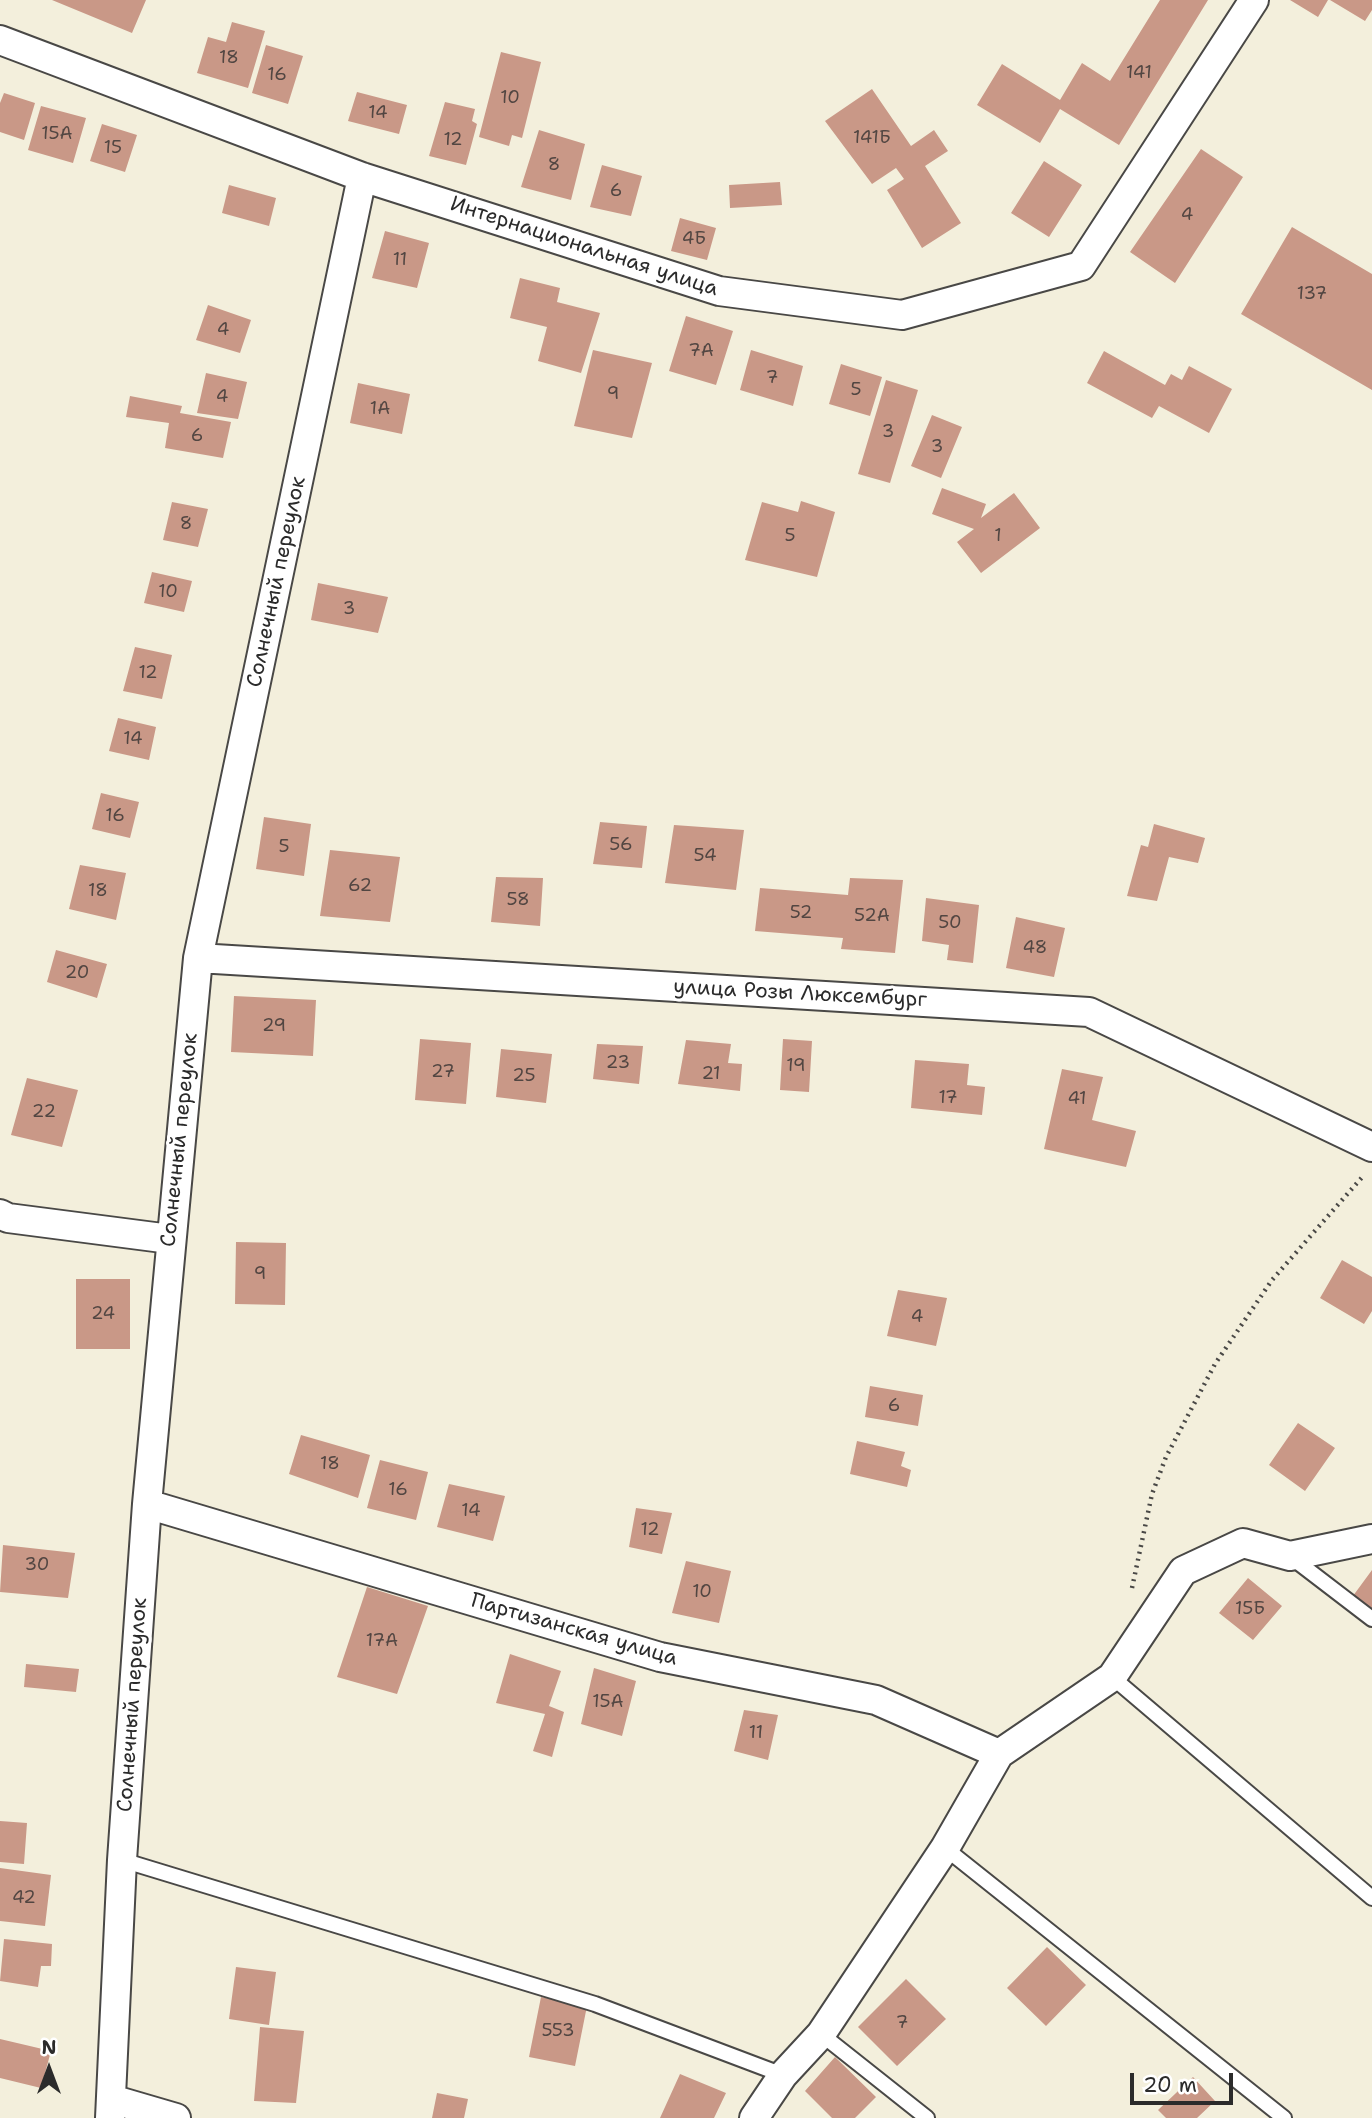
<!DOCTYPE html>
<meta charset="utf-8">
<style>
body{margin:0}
#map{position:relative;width:1372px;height:2118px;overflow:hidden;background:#f3efdc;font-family:"Shantell Sans",sans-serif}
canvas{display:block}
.north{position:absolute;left:14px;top:2034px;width:70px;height:70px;-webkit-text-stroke:5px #fff;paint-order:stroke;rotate:0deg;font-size:19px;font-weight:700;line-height:28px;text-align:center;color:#2b2b2b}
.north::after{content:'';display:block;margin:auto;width:24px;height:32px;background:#2b2b2b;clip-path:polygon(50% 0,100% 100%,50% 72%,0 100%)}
.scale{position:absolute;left:1130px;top:2073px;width:103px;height:32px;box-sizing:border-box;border:4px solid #2b2b2b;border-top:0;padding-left:9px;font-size:21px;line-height:24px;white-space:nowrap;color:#2b2b2b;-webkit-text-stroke:5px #fff;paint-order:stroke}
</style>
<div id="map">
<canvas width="1372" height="2118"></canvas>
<div class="north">N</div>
<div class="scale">20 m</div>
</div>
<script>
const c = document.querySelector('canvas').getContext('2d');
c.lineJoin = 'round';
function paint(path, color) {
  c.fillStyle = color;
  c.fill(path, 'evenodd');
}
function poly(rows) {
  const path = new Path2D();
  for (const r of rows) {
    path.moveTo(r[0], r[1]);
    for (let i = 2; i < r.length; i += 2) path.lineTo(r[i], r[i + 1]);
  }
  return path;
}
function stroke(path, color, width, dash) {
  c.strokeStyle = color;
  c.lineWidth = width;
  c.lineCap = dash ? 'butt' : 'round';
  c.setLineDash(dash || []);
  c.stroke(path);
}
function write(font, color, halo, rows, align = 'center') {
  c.font = font + ' "Shantell Sans",sans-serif';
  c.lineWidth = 6;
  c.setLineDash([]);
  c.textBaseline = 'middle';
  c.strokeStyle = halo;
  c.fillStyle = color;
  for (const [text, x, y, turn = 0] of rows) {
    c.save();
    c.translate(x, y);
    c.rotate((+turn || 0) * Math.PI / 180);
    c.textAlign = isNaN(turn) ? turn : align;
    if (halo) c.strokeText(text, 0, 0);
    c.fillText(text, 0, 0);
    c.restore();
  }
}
paint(poly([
 [52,0,146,0,132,33],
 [1160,0,1208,0,1119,145,1060,109,1040,143,977,105,1002,64,1060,100,1082,63,1110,81],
 [1290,0,1328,0,1318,17],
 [1330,0,1372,0,1372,10,1365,21],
 [232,22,265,31,248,88,197,73,208,37,226,42],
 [266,45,303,56,288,104,252,93],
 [501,52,541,62,522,138,512,135,509,146,479,137],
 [872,89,911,146,934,130,948,151,925,166,961,223,922,248,887,190,904,179,896,168,872,184,825,121],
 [357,92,407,105,399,134,348,121],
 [4,93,35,103,24,140,0,132,0,103],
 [445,102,475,109,472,121,477,124,466,165,429,156],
 [41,106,86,118,73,163,28,150],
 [102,124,137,135,125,172,90,161],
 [539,130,585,144,571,200,521,187],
 [1201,149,1243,177,1175,283,1130,252],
 [1044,161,1082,185,1049,237,1011,213],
 [602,165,642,176,631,216,590,207],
 [780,182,782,205,730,208,729,185],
 [229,185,276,198,269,226,222,213],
 [680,218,716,228,707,260,671,251],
 [1292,227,1372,274,1372,390,1241,314],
 [385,231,429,243,417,288,372,278],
 [520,278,560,288,557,302,600,313,581,373,538,361,547,327,510,318],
 [208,305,251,320,240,353,196,340],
 [686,316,733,331,716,385,669,371],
 [593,350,652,363,632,438,574,426],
 [751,350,803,366,793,406,740,390],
 [1104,351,1165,385,1171,374,1182,380,1189,366,1232,389,1209,433,1159,406,1152,418,1087,383],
 [841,364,882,377,870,416,829,404],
 [206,373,247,382,238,419,197,413],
 [886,380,918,390,890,483,858,474],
 [358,383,410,394,402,434,350,423],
 [130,396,182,406,180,413,231,422,223,458,165,448,169,423,126,417],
 [932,415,962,427,941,478,911,466],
 [942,488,986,504,981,518,1014,493,1040,528,981,573,957,542,974,529,932,514],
 [801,501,835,512,817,577,745,560,762,502,798,512],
 [172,502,208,509,198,547,163,540],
 [152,572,192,581,184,612,144,603],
 [318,583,388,597,378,633,311,620],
 [135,647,172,655,162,699,123,691],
 [118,718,156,727,149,760,109,751],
 [101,793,139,802,130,838,92,829],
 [264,817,311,824,304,876,256,869],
 [600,822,647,826,642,868,593,864],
 [1154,824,1205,838,1198,863,1169,857,1157,901,1127,896,1141,845,1148,847],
 [674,825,744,830,736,890,665,883],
 [330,850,400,857,390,922,320,916],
 [80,865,126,873,116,920,69,909],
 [496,877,543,878,540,926,491,922],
 [850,878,903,880,895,953,841,949,843,938,755,931,760,888,848,895],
 [926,898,979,905,973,963,947,960,949,945,922,941],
 [1016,917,1065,928,1054,977,1006,968],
 [56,950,107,964,97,998,47,982],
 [234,996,316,1000,313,1056,231,1052],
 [420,1039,471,1043,466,1104,415,1100],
 [783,1039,812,1041,809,1092,780,1090],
 [686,1040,731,1044,728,1063,742,1064,740,1091,678,1084],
 [597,1044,643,1046,639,1084,593,1079],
 [501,1049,552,1054,546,1103,496,1097],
 [915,1060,969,1064,967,1085,985,1087,982,1115,911,1108],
 [1062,1069,1103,1077,1092,1120,1136,1131,1126,1167,1044,1149],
 [27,1078,78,1090,62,1147,11,1135],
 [236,1242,286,1243,285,1305,235,1304],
 [1342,1260,1372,1277,1372,1311,1364,1324,1320,1298],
 [76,1279,130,1279,130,1349,76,1349],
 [898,1290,947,1298,936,1346,887,1336],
 [870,1386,923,1395,918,1426,865,1417],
 [1298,1423,1335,1448,1305,1491,1269,1465],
 [301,1435,370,1455,358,1498,289,1474],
 [857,1441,905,1452,901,1466,911,1470,907,1487,850,1474],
 [380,1460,428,1472,416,1520,367,1508],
 [449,1484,505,1496,493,1541,437,1527],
 [636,1508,672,1513,662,1554,629,1547],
 [3,1545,75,1553,68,1598,0,1592],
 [686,1561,731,1571,719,1623,672,1613],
 [1372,1570,1372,1616,1350,1600],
 [1248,1578,1282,1606,1253,1640,1219,1613],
 [367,1587,428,1606,397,1694,337,1677],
 [510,1654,561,1671,549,1706,564,1712,552,1757,533,1751,545,1714,496,1703],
 [26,1664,79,1669,76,1692,24,1687],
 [594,1668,636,1681,622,1736,581,1724],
 [744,1710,778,1715,768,1760,734,1751],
 [0,1821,27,1823,24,1864,0,1862],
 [0,1868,51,1875,45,1926,0,1921],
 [4,1939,52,1944,51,1966,41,1966,38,1987,0,1981],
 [1047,1947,1086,1985,1046,2026,1007,1988],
 [236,1967,276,1972,269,2025,229,2019],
 [906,1979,946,2019,897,2066,858,2027],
 [541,1997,587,2006,575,2066,529,2057],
 [260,2027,304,2031,296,2103,254,2101],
 [0,2039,51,2051,41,2088,0,2078],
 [835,2057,876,2097,855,2118,832,2118,805,2091],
 [680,2074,726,2093,714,2118,660,2118],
 [1193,2077,1215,2101,1197,2118,1166,2118,1158,2110],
 [437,2093,468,2099,464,2118,432,2118]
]), '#c99887');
const lane = poly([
 [1291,1557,1372,1619],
 [1112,1677,1372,1898],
 [945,1848,1284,2118],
 [122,1860,595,2004,783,2075],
 [821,2034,927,2118]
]);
const street = poly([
 [0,40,362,177,719,291,902,315,1081,266,1254,0],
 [198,958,1089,1012,1372,1147],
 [0,1214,8,1218,170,1239],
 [147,1504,660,1657,876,1700,999,1754],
 [111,2099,176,2118],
 [110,2118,122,1860,147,1504,198,958,362,177],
 [754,2118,783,2075,821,2034,945,1848,999,1754,1112,1677,1183,1571,1243,1543,1290,1556,1372,1539]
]);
stroke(lane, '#494846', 18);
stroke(street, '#494846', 32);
stroke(poly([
 [1132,1588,1152,1494,1166,1457,1215,1364,1272,1280,1364,1175]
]), '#494846', 4.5, [2, 5]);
stroke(lane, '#fff', 14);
stroke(street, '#fff', 28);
write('18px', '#524642', null, [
 ["18",229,58],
 ["141",1139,73],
 ["16",277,75],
 ["10",510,98],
 ["14",378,113],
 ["15А",57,134],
 ["141Б",872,138],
 ["12",453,140],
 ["15",113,148],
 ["8",554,165],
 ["6",616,191],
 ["4",1187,215],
 ["4Б",694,239],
 ["11",400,260],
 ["137",1312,294],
 ["4",223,330],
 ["7А",701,351],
 ["7",772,378],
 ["5",856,390],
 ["9",613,394],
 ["4",222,397],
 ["1А",380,409],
 ["3",888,432],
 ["6",197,436],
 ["3",937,447],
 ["8",186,524],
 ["5",790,536],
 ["1",998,536],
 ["10",168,592],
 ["3",349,609],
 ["12",148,673],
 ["14",133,739],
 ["16",115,816],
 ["56",621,845],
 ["5",284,847],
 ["54",705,856],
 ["62",360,886],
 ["18",98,891],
 ["58",518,900],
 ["52",801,913],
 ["52А",872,916],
 ["50",950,923],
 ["48",1035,948],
 ["20",77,973],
 ["29",274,1026],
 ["23",618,1063],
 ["19",796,1066],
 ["27",443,1072],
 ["21",711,1074],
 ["25",524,1076],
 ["17",948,1098],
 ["41",1077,1099],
 ["22",44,1112],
 ["9",260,1274],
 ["24",103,1314],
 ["4",917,1317],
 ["6",894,1406],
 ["18",330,1464],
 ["16",398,1490],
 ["14",471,1511],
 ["12",650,1530],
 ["30",37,1565],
 ["10",702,1592],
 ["15Б",1250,1609],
 ["17А",382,1641],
 ["15А",608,1702],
 ["11",756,1733],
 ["42",24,1898],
 ["7",902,2023],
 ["553",558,2031]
]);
write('21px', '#2b2b2b', '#fff', [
 ["Интернациональная улица",584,247,18],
 ["Солнечный переулок",277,582,-78],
 ["улица Розы Люксембург",800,994,3],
 ["Солнечный переулок",180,1140,-84],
 ["Партизанская улица",574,1630,16],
 ["Солнечный переулок",133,1705,-86]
]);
</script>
